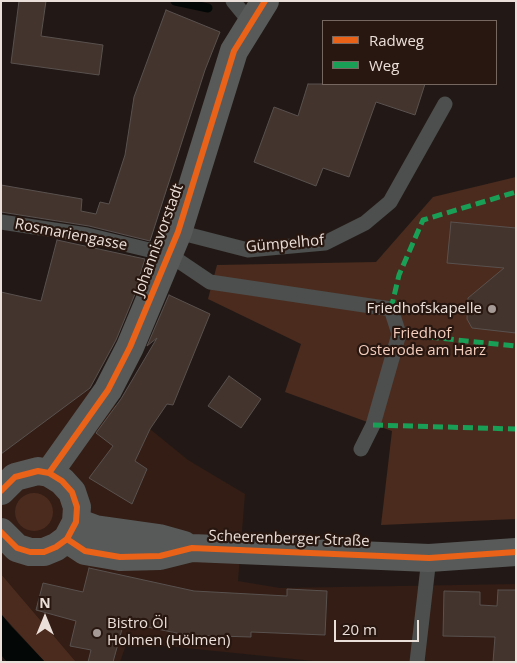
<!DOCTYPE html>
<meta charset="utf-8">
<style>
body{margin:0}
#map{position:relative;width:517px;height:663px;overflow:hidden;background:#221916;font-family:"Open Sans",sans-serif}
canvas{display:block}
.frame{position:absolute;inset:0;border:2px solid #ebdfd9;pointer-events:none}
.legend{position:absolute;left:322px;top:20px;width:175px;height:65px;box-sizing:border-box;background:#281710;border:1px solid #766760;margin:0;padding:6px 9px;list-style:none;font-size:15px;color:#ebdfd9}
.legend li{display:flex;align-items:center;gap:10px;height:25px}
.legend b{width:25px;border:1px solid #766760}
.north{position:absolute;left:20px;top:593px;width:50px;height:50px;-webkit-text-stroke:4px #281710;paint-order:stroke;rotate:0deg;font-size:14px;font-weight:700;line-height:20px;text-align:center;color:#ebdfd9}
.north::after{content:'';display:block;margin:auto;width:18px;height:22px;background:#ebdfd9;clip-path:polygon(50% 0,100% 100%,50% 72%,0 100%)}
.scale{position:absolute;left:334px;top:620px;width:85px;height:22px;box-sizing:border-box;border:2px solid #ebdfd9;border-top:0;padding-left:6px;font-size:15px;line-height:18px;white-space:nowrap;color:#ebdfd9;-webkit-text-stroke:4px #281710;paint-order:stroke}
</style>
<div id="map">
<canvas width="517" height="663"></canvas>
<div class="frame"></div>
<ul class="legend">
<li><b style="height:6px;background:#ea6118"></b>Radweg</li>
<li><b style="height:6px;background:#1a9f57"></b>Weg</li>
</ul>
<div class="north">N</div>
<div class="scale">20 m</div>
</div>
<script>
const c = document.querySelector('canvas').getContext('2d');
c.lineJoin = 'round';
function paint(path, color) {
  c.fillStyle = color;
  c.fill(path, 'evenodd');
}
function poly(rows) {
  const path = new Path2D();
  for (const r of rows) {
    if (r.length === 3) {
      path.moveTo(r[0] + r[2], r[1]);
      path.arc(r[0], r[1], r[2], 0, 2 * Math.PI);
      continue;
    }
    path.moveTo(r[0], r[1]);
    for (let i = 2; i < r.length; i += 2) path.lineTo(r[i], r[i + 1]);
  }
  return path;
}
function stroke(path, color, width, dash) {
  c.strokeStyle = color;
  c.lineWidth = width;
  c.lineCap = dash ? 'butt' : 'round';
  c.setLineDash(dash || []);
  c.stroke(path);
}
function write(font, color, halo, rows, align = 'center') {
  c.font = font + ' "Open Sans",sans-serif';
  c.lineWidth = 4.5;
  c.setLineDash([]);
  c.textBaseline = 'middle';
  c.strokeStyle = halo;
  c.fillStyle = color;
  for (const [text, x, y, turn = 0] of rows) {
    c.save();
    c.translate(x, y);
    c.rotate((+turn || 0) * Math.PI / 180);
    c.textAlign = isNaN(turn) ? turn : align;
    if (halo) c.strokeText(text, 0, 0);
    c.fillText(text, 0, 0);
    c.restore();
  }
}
paint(poly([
 [1,345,44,364,114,404,150,429,188,460,245,494,238,581,280,588,516,584,516,662,323,662,127,642,120,662,76,662,1,574]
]), '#331d15');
paint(poly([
 [516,177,516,519,381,525,392,431,285,392,301,344,208,299,217,265,376,262,433,197],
 [34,512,19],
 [1,574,76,662,45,662,1,614]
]), '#4b2b1e');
paint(poly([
 [1,614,11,626,45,662,7,662,1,655]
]), '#030807');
stroke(poly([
 [175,1,208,8]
]), '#030807', 9);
const building = poly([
 [19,1,46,1,41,36,103,45,99,75,11,63,19,1],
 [166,10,220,32,205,70,150,241,89,226,1,212,1,185,82,199,81,211,96,214,100,202,109,204,125,155,134,97,166,10],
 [308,84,425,84,415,115,376,102,349,177,323,168,316,186,254,162,274,107,298,116,308,84],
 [451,222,516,228,516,333,472,328,467,319,468,298,504,268,447,263,451,222],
 [57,240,145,259,138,281,140,282,116,340,90,388,1,454,1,292,41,301,57,240],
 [169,295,210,314,173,405,167,404,150,429,135,461,147,469,132,504,89,478,113,446,96,433,121,399,157,338,147,346,169,295],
 [229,376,261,399,241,428,208,406,229,376],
 [89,568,194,591,287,596,287,589,327,591,325,635,251,632,251,637,186,635,124,622,113,662,88,662,91,650,70,646,76,621,36,610,43,583,83,592,89,568],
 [498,590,516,590,516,662,493,662,495,637,443,636,444,591,480,592,480,605,497,606,498,590]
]);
paint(building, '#43342d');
stroke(building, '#59514e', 1);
stroke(poly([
 [233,1,251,23],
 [1,222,87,235,170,255,210,282,391,309,399,334,373,425,361,449],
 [178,232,248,250,325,243,365,223,390,202,445,104],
 [417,662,429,558]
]), '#4c4f4d', 15);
stroke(poly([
 [49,473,108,390,130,347,178,232,234,51,265,1],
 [1,491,15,477,38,471,49,473,62,481,72,492,77,507,76,522,67,539,56,547,44,552,30,552,17,548,1,532],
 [76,522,95,529,159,538,184,545],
 [67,539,85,551,120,557,160,556,192,548,429,558,516,552]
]), '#585a59', 28);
stroke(poly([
 [391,309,399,275,423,220,516,192],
 [399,334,516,346],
 [373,425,516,429]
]), '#1a9f57', 5, [10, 5]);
stroke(poly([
 [49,473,108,390,130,347,178,232,234,51,265,1],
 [1,491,15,477,38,471,49,473,62,481,72,492,77,507,76,522,67,539,56,547,44,552,30,552,17,548,1,532],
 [67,539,85,551,120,557,160,556,192,548,429,558,516,552]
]), '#ea6118', 6);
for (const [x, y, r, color] of [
 [492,309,5,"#a59a95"],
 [97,633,5,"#a59a95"]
]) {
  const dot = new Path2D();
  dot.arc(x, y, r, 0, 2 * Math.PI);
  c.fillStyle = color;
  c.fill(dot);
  stroke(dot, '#281710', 2);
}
write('15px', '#ebdfd9', '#281710', [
 ["Rosmariengasse",71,235,11],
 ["Johannisvorstadt",159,240,-70],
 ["Gümpelhof",285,244,-5],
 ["Scheerenberger Straße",289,539,2]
]);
write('15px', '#ebdfd9', '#281710', [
 ["Friedhofskapelle",482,309],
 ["Bistro Öl",107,624,"left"],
 ["Holmen (Hölmen)",107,641,"left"]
], 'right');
write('15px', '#f4cdbd', '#281710', [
 ["Friedhof",422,334],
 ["Osterode am Harz",422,351]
]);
</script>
